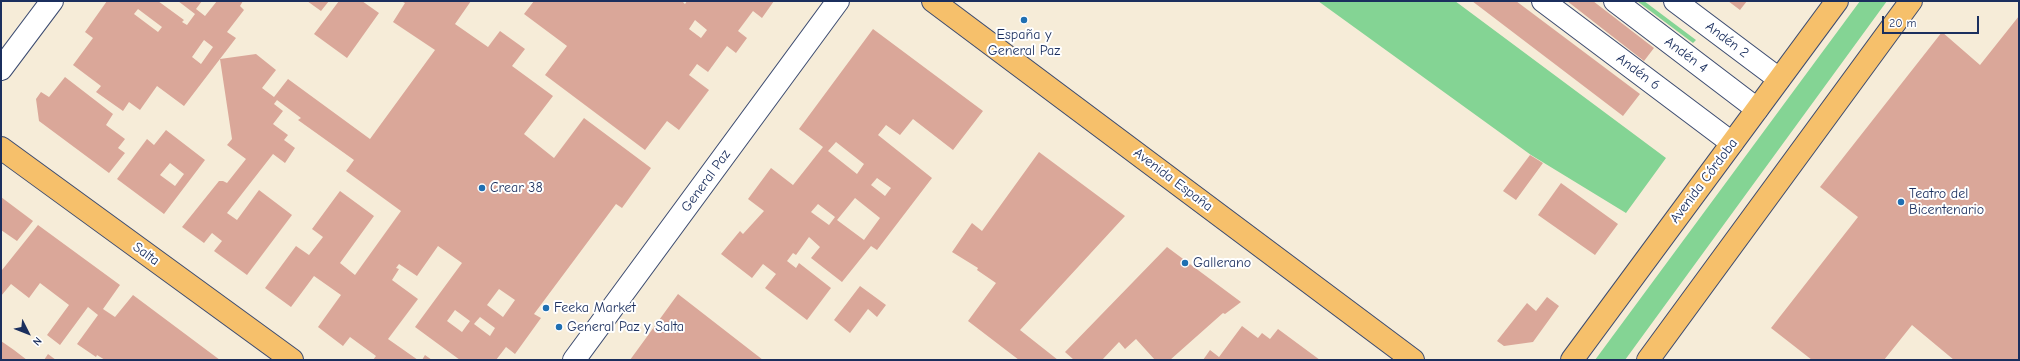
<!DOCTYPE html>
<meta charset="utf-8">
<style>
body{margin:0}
#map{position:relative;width:2020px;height:361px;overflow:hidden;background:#f6ecd8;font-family:"Comic Neue",sans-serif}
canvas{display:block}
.frame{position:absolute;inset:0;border:2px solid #1b2f5e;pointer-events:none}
.north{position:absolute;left:8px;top:313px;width:40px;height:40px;-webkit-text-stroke:3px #fff;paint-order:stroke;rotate:132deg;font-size:11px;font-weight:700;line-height:16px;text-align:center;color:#1b2f5e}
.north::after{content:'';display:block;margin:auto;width:14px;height:18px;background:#1b2f5e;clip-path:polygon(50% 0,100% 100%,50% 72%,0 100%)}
.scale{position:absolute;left:1882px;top:16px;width:97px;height:18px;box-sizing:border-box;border:2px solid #1b2f5e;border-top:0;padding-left:5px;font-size:12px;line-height:14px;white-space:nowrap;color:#1b2f5e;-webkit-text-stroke:3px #fff;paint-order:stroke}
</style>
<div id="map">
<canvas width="2020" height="361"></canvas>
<div class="frame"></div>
<div class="north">N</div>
<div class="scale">20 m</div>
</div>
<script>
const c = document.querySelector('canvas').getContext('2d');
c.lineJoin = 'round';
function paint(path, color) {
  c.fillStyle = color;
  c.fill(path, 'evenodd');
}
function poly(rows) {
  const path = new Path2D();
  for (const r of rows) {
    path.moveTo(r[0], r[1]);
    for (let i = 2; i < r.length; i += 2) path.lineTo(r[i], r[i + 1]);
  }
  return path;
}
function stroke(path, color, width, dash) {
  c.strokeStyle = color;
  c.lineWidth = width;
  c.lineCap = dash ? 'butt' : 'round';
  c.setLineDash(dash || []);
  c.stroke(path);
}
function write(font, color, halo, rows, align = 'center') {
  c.font = font + ' "Comic Neue",sans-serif';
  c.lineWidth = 4;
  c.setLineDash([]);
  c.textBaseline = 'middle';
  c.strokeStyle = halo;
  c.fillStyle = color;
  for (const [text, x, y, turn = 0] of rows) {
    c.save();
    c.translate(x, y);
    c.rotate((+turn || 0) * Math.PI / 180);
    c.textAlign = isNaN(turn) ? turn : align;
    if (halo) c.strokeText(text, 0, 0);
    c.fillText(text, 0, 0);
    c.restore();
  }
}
paint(poly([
 [1318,1,1455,1,1666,158,1626,213,1531,155],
 [1637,1,1644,1,1696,40,1693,43],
 [1860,1,1887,1,1625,360,1595,360]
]), '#84d494');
paint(poly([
 [107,1,158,1,184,20,182,22,187,25,195,14,178,1,202,1,196,9,205,16,217,1,243,1,240,6,244,10,227,32,236,38,184,106,157,86,140,110,129,102,123,111,96,92,101,86,73,65,93,38,85,32],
 [138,9,162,27,158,32,134,14],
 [204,40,213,47,201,64,192,57],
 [307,1,329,1,321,11],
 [339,1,362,1,379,13,347,58,314,34],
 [401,1,471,1,455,24,488,47,500,31,525,49,512,66,553,96,524,134,554,158,584,118,651,168,622,208,616,204,534,314,541,318,515,354,506,347,496,360,460,360,415,327,462,263,438,246,417,276,399,264,396,268,399,269,392,280,418,299,388,339,418,360,373,360,376,356,350,337,343,346,318,327,341,295,314,276,291,307,265,288,296,246,309,255,323,237,312,229,340,191,374,216,340,263,355,275,401,211,346,171,354,160,298,120,301,118,277,100,274,104,283,111,273,124,288,135,284,140,295,148,285,163,273,154,227,213,237,220,259,190,292,215,247,275,214,251,222,241,212,233,204,243,182,227,219,181,223,181,227,183,246,159,227,145,232,139,220,59,256,54,276,70,262,88,274,97,288,79,370,139,435,50,393,22,405,3],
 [499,289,515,300,503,317,487,305],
 [455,310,470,321,462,332,447,321],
 [480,317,495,328,490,336,474,324],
 [534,1,682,1,685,4,687,1,774,1,762,18,753,11,738,31,747,38,736,53,727,46,708,72,697,64,689,75,709,90,679,130,667,121,645,150,545,75,567,46,524,14],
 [695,20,707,30,701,38,689,29],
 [1472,1,1516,1,1640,94,1623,116],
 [1567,1,1593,1,1654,48,1644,61],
 [1728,1,1747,1,1740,10],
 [2019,16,2019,360,1954,360,1912,325,1884,360,1812,360,1771,328,1858,217,1820,187,1942,32,1980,65],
 [873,29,983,111,953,150,913,119,900,135,886,125,878,135,932,178,877,250,871,246,842,282,811,258,820,247,809,237,796,255,793,253,787,261,796,268,799,263,831,288,807,320,765,288,776,274,763,264,752,278,721,254,740,231,743,234,764,211,748,199,771,168,793,185,823,147,799,129],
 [836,142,864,164,857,174,828,151],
 [877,178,891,188,885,196,871,185],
 [855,198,880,218,864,240,837,220],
 [818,204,835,217,829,225,811,212],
 [65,77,113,114,106,125,125,139,118,148,125,153,109,173,39,121,36,99,41,92,49,97],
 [166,130,205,160,164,214,117,179,147,139,154,145],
 [170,163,184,174,175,186,160,175],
 [1039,152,1125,216,1020,330,1058,360,1019,360,968,321,996,283,977,270,978,268,952,252,972,223,982,231],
 [1530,155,1543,163,1516,200,1503,191],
 [1561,183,1618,224,1595,255,1538,215],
 [1,197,33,221,17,241,1,230],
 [38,225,120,285,103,309,115,317,133,295,220,360,105,360,97,355,96,357,77,344,98,315,88,307,60,345,47,335,69,305,40,283,29,298,11,284,1,296,1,269,2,270],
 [1167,247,1241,302,1225,314,1223,313,1170,360,1155,360,1136,339,1125,349,1119,342,1102,360,1074,360,1065,352],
 [860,286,886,305,877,317,868,309,850,333,834,320],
 [678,294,763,360,630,360],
 [1547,297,1559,306,1533,342,1504,346,1497,341,1527,303,1536,311],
 [1242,326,1258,338,1262,333,1270,339,1278,329,1320,360,1203,360,1210,350,1219,357],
 [1,341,14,350,27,360,1,360],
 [48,354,56,360,44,360],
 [425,355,432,360,422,360]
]), '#daa799');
const minor = poly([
 [1543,1,1732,143],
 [1615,1,1757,109],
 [1675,1,1779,79],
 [1,69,52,1],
 [574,360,838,1]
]);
const major = poly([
 [933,1,1413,360],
 [1,148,292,360],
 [1572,360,1837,1],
 [1648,360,1911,1]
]);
stroke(minor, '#3c4b70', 24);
stroke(major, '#3c4b70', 24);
stroke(minor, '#fff', 22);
stroke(major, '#f6c06b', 22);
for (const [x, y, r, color] of [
 [1024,20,4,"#1f6fb2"],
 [482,188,4,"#1f6fb2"],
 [1901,202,4,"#1f6fb2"],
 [1185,263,4,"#1f6fb2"],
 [546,308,4,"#1f6fb2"],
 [559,327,4,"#1f6fb2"]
]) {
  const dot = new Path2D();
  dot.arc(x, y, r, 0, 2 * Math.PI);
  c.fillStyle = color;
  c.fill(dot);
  stroke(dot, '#fff', 1.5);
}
write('14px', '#1b2f5e', '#fff', [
 ["España y",1024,35,"center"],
 ["General Paz",1024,51,"center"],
 ["Crear 38",490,188],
 ["Teatro del",1909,194],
 ["Bicentenario",1909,210],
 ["Gallerano",1193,263],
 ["Feeka Market",554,308],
 ["General Paz y Salta",567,327]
], 'left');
write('14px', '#1b2f5e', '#fff', [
 ["Andén 2",1727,40,37],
 ["Andén 4",1686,55,37],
 ["Andén 6",1638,72,37],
 ["Avenida España",1173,180,37],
 ["General Paz",706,181,-54],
 ["Avenida Córdoba",1704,181,-53],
 ["Salta",146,254,36]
]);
</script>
